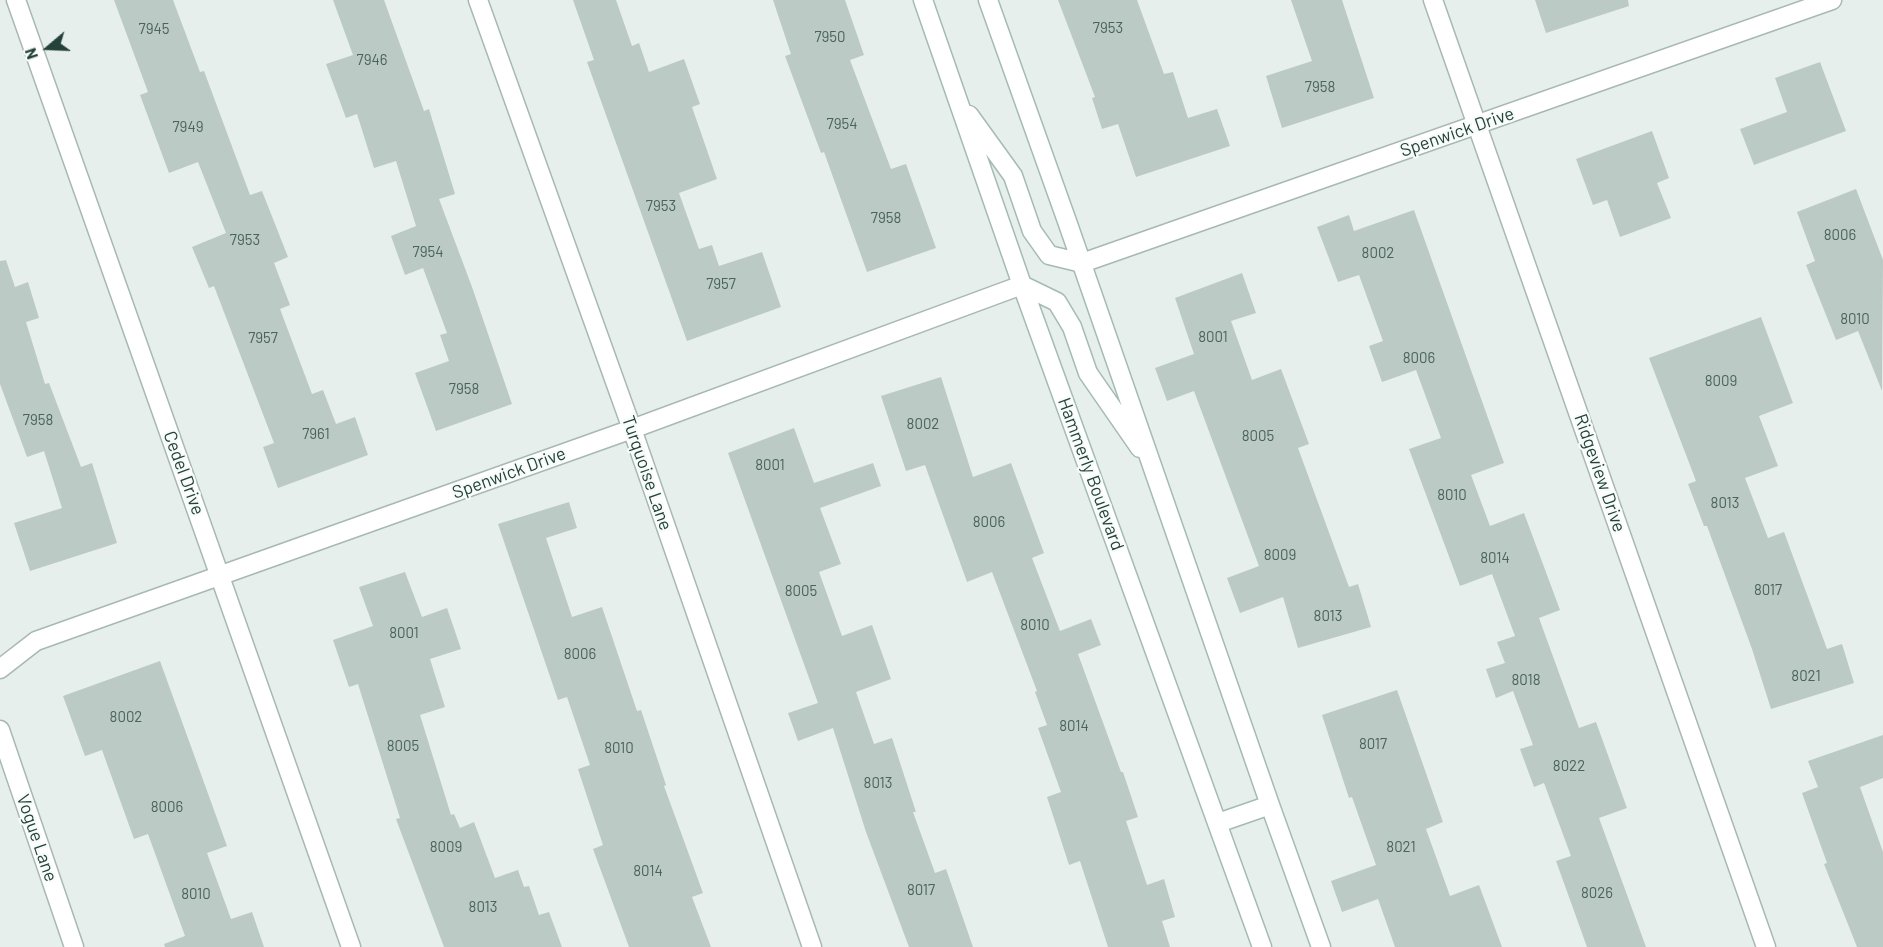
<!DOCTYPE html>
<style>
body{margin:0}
#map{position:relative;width:1883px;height:947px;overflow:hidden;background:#e6efeb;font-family:Barlow,sans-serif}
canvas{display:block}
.north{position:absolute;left:18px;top:18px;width:60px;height:60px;-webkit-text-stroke:4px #f7fbf9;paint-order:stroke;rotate:251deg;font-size:16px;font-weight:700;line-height:24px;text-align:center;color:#24423a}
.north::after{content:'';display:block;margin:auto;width:21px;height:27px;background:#24423a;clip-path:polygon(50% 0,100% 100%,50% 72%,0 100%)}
</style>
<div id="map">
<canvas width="1883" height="947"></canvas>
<div class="north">N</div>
</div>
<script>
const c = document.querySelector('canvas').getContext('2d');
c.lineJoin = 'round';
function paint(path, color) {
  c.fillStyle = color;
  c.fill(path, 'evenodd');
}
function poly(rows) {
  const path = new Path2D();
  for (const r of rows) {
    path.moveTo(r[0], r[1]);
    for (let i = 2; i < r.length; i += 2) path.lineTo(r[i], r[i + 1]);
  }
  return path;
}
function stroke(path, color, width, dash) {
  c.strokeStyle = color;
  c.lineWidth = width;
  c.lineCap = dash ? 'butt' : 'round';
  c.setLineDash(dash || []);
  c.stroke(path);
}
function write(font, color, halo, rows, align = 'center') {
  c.font = font + ' Barlow,sans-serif';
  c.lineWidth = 4.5;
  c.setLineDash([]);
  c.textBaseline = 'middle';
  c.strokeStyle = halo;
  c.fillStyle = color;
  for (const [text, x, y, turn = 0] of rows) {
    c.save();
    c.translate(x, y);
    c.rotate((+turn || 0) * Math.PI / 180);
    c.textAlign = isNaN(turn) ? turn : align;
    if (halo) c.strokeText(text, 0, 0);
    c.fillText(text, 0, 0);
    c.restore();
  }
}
paint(poly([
 [114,0,173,0,200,72,204,71,250,195,262,191,288,257,274,263,290,305,280,309,312,394,323,390,336,424,355,417,368,455,278,488,263,447,274,443,214,286,209,288,192,247,226,233,198,162,169,173,140,95,148,92],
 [333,0,384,0,424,111,429,109,455,194,439,199,472,287,512,404,436,431,415,373,449,361,440,335,447,333,423,268,405,275,391,236,416,226,396,161,374,168,357,114,346,118,326,64,353,55],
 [573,0,616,0,632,46,639,43,649,72,684,59,700,104,692,107,717,179,679,193,699,249,712,245,719,266,762,252,781,307,687,341,587,62,594,60],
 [773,0,845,0,864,55,850,60,891,169,906,164,936,248,867,272,824,152,821,153,785,56,791,54],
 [1058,0,1137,0,1164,74,1173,72,1188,118,1217,109,1230,146,1136,177,1118,124,1102,129,1092,98,1095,97],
 [1291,0,1342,0,1374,98,1282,128,1266,76,1312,61],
 [1535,0,1628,0,1629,6,1546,33],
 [1820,62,1846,131,1754,165,1740,129,1787,112,1775,78],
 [1652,131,1669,178,1657,183,1671,218,1620,237,1607,200,1593,205,1576,159],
 [1856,189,1883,260,1882,391,1858,331,1836,340,1806,265,1815,261,1797,212],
 [1414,210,1504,463,1471,475,1490,526,1524,513,1560,610,1539,618,1579,728,1596,722,1627,808,1599,818,1646,947,1587,947,1556,861,1571,856,1544,783,1534,787,1520,749,1533,745,1513,691,1496,698,1486,669,1505,663,1497,642,1515,636,1492,574,1460,586,1409,449,1441,438,1416,370,1382,382,1369,346,1383,341,1359,275,1338,282,1317,227,1349,215,1354,231],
 [6,260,15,287,28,282,39,318,26,322,45,384,49,383,81,467,92,463,117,543,30,571,14,523,62,508,44,451,27,457,0,384,0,261],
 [1242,273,1256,313,1231,321,1252,380,1281,369,1309,444,1298,448,1349,587,1358,584,1371,627,1298,648,1283,597,1240,613,1227,578,1259,566,1194,391,1167,401,1155,368,1194,354,1175,298],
 [1761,317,1793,403,1759,416,1778,466,1745,478,1768,538,1784,532,1827,649,1842,644,1854,683,1771,709,1752,649,1707,526,1704,526,1688,484,1696,481,1649,358],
 [941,377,973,477,1011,463,1044,553,1032,558,1060,631,1091,619,1101,645,1078,654,1121,772,1123,772,1138,817,1126,821,1147,885,1164,879,1175,917,1162,921,1170,947,1108,947,1080,861,1069,865,1047,797,1061,792,1038,728,1047,725,1035,692,1037,691,992,572,967,582,925,465,906,471,881,396],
 [794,428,814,483,873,463,881,486,820,508,841,564,819,572,842,636,872,625,891,679,856,692,874,744,892,738,916,812,913,812,935,873,946,869,973,947,909,947,866,832,833,728,798,741,788,713,818,703,728,453],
 [569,502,577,528,546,538,572,617,602,607,637,711,641,710,666,785,664,786,703,893,692,897,711,947,629,947,593,849,603,845,578,769,590,765,567,697,558,700,498,524],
 [405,572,422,617,447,608,461,649,430,659,445,707,420,715,451,815,454,814,460,828,474,822,495,878,518,870,524,887,529,886,539,915,549,912,562,947,444,947,396,819,400,818,358,684,349,687,333,640,373,626,359,587],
 [160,661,227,846,207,853,231,919,252,912,264,947,165,947,164,944,185,936,148,834,134,839,102,750,85,756,63,696],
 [1397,690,1443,822,1426,829,1450,896,1479,885,1502,947,1395,947,1378,899,1342,912,1331,881,1376,865,1352,797,1349,798,1322,715],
 [1883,735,1883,778,1860,787,1883,852,1883,947,1857,947,1824,864,1827,863,1802,793,1818,787,1808,761]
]), '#bbcac4');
const minor = poly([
 [16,0,351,947],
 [478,0,632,429,812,947],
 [1433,0,1766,947],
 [0,669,36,641,632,429,1022,285],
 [0,730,74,947]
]);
const tertiary = poly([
 [1082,263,1832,0]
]);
const secondary = poly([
 [923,0,1022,285,1262,947],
 [988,0,1068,224,1270,805,1321,947],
 [969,115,1013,176,1032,231,1049,255,1082,263],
 [1022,285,1057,302,1072,327,1088,373,1140,448],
 [1218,823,1270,805]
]);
stroke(minor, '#a8b8b2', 21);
stroke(tertiary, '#a8b8b2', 21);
stroke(secondary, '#a4bbb3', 21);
stroke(minor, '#fff', 18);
stroke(tertiary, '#fff', 18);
stroke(secondary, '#fff', 18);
write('15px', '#4a645c', null, [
 ["7953",1108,28],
 ["7945",154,29],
 ["7950",830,37],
 ["7946",372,60],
 ["7958",1320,87],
 ["7954",842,124],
 ["7949",188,127],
 ["7953",661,206],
 ["7958",886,218],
 ["8006",1840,235],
 ["7953",245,240],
 ["7954",428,252],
 ["8002",1378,253],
 ["7957",721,284],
 ["8010",1855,319],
 ["8001",1213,337],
 ["7957",263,338],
 ["8006",1419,358],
 ["8009",1721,381],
 ["7958",464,389],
 ["7958",38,420],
 ["8002",923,424],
 ["7961",316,434],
 ["8005",1258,436],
 ["8001",770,465],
 ["8010",1452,495],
 ["8013",1725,503],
 ["8006",989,522],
 ["8009",1280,555],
 ["8014",1495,558],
 ["8017",1768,590],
 ["8005",801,591],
 ["8013",1328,616],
 ["8010",1035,625],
 ["8001",404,633],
 ["8006",580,654],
 ["8021",1806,676],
 ["8018",1526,680],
 ["8002",126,717],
 ["8014",1074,726],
 ["8017",1373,744],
 ["8005",403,746],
 ["8010",619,748],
 ["8022",1569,766],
 ["8013",878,783],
 ["8006",167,807],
 ["8009",446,847],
 ["8021",1401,847],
 ["8014",648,871],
 ["8017",921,890],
 ["8026",1597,893],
 ["8010",196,894],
 ["8013",483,907]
]);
write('18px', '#24423a', '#f7fbf9', [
 ["Spenwick Drive",1457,132,-19],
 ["Cedel Drive",184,473,70],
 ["Spenwick Drive",509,473,-20],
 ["Turquoise Lane",647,473,71],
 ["Ridgeview Drive",1600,473,71],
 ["Hammerly Boulevard",1091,474,70],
 ["Vogue Lane",37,838,71]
]);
</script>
